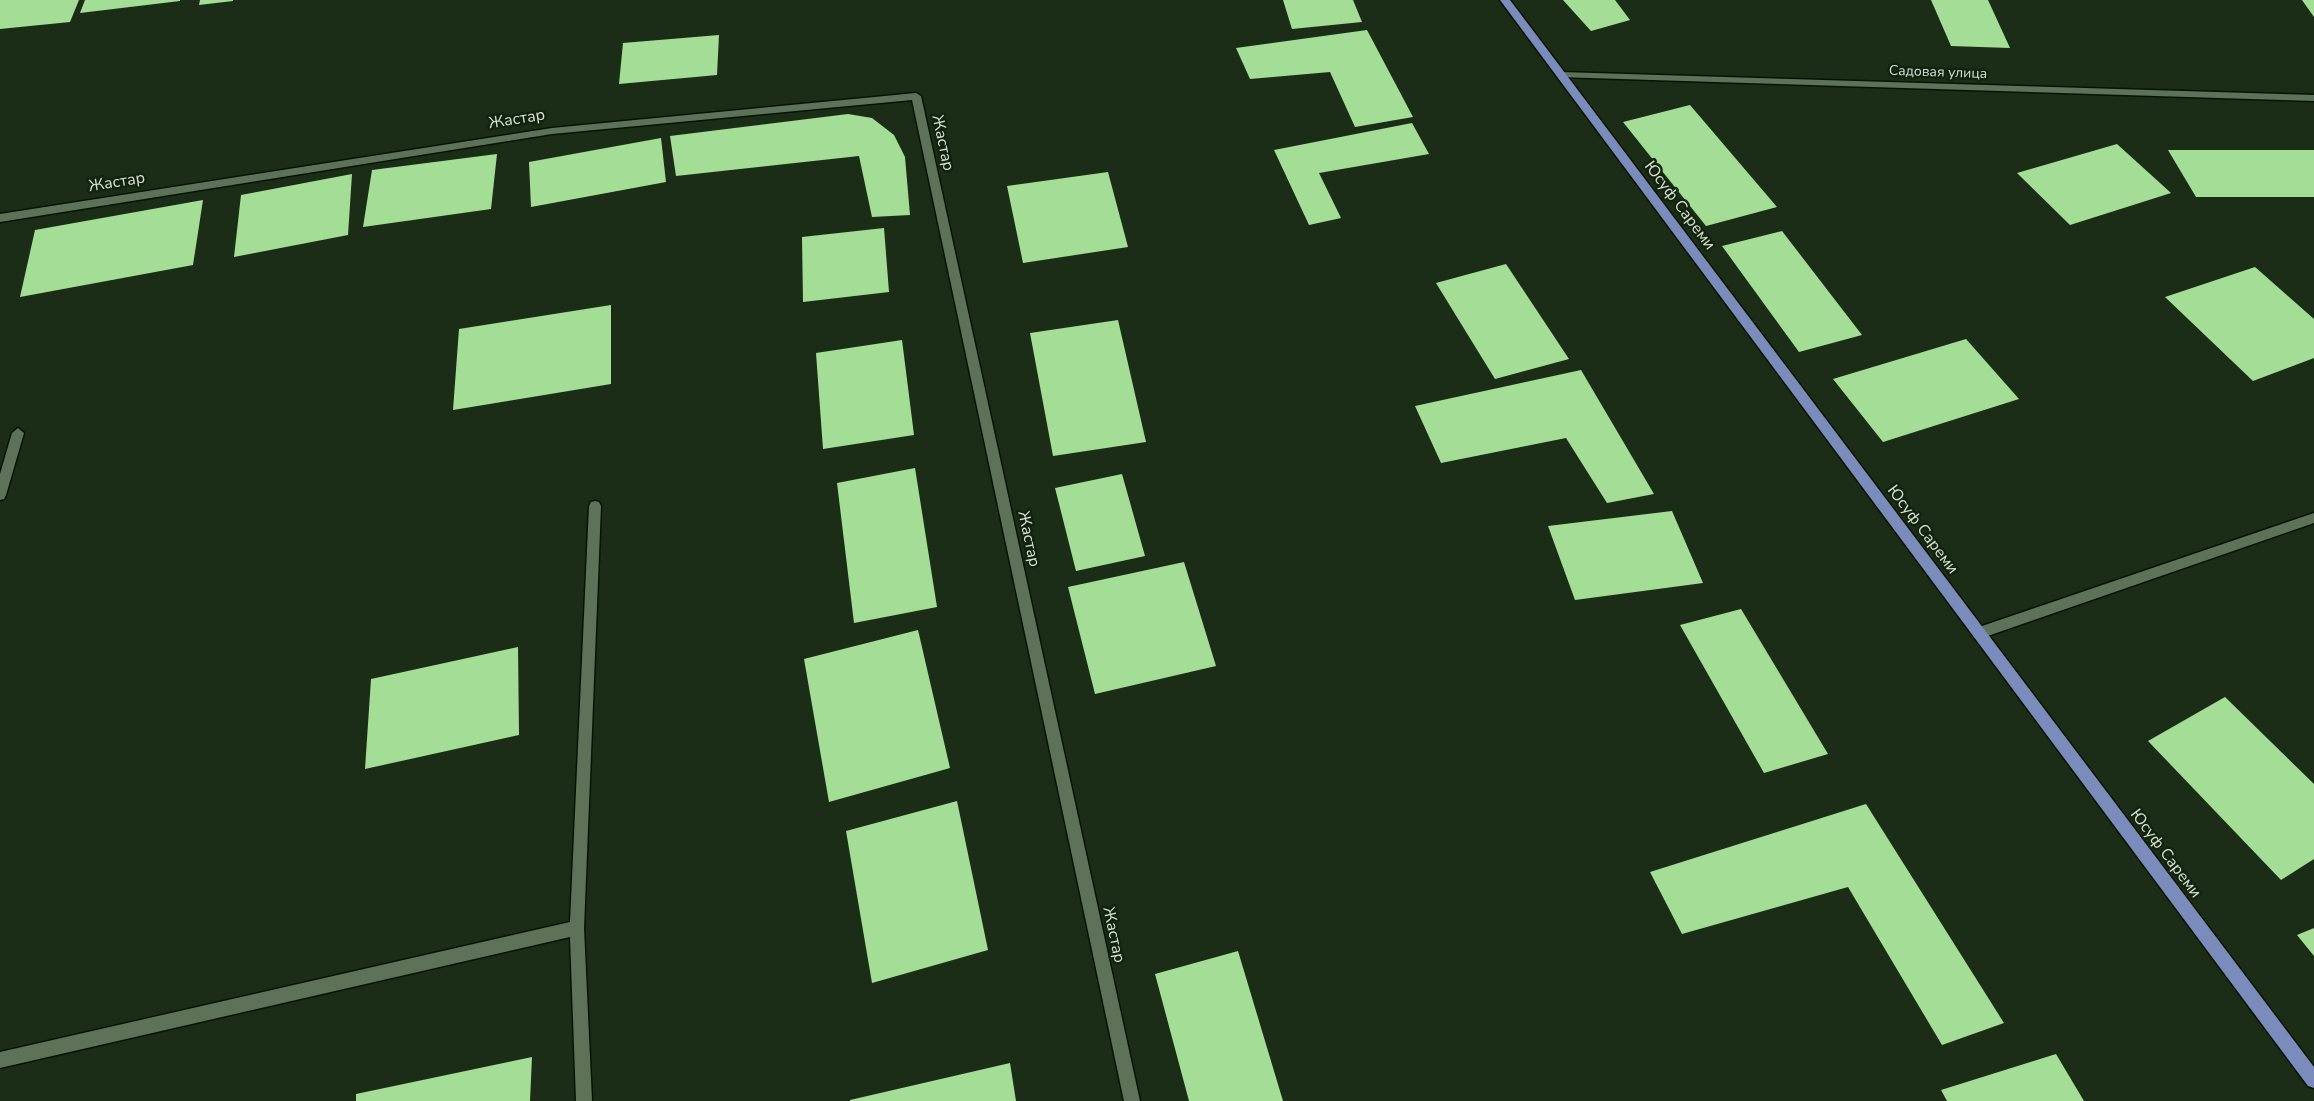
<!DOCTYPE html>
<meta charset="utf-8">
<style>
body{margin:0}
canvas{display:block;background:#1b2d17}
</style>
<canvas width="2314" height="1101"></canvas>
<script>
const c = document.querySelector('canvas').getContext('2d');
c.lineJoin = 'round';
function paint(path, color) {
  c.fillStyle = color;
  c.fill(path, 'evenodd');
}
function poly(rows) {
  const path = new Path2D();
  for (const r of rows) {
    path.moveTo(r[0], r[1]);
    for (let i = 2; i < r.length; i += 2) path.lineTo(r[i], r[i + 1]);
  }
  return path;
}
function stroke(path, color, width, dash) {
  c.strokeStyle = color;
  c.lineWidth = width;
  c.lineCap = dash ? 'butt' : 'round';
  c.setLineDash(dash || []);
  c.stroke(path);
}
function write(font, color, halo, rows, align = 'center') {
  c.font = font + ' "Nunito Sans",sans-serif';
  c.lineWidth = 5;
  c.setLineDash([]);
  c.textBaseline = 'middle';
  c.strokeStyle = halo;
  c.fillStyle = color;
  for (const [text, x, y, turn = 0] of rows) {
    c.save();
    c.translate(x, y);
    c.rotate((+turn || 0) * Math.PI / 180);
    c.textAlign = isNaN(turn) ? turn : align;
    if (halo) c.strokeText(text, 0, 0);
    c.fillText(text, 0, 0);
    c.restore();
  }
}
paint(poly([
 [0,0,79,0,70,22,0,29],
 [85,0,180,0,180,1,80,13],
 [200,0,233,0,233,1,199,5],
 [1283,0,1353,0,1362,22,1292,29],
 [1563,0,1615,0,1630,20,1591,31],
 [1931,0,1988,0,2010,48,1951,46],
 [2302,0,2314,0,2314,17],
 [1367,30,1413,117,1355,127,1330,72,1250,79,1236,48],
 [719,35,717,75,619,84,623,43],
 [1690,105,1777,207,1706,226,1623,122],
 [848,114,872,118,894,135,905,157,910,215,872,217,859,156,676,176,670,136],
 [1412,123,1429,154,1319,173,1341,218,1309,225,1274,150],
 [661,138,666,182,531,207,529,162],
 [2117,144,2171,193,2070,225,2017,173],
 [2168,150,2314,150,2314,197,2196,197],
 [497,154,491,209,363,227,372,170],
 [1108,172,1128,247,1023,263,1007,186],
 [352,174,348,235,234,257,241,195],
 [203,200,193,265,20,297,35,230],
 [884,228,889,292,803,302,802,237],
 [1782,231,1862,335,1799,352,1722,246],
 [1506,264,1569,359,1495,379,1436,283],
 [2255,267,2314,319,2314,358,2253,381,2165,297],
 [611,305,611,384,453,410,459,329],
 [1118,320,1146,442,1053,456,1030,333],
 [1966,339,2019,399,1883,442,1833,379],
 [902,340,914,435,823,449,816,353],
 [1581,370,1654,494,1607,503,1566,438,1441,463,1415,406],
 [915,468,937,607,854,623,837,483],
 [1122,474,1145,556,1076,571,1055,488],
 [1672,511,1703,583,1575,600,1548,526],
 [1184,562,1216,666,1095,694,1068,587],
 [1741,609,1828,754,1764,773,1680,625],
 [918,630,950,768,829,802,804,659],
 [518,647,519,735,365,769,371,679],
 [2225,697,2314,784,2314,859,2281,880,2148,741],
 [957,801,988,950,872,983,846,831],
 [1866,804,2004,1023,1942,1045,1848,887,1682,934,1650,872],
 [2314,928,2314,956,2297,935],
 [1238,951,1283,1101,1189,1101,1155,974],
 [2056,1054,2084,1101,1947,1101,1941,1090],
 [532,1057,530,1101,356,1101,356,1094],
 [1010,1063,1016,1101,850,1101,850,1100]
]), '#a4de96');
const minor = poly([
 [1561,72,2314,95,2314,101,1558,77,1556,75,1561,72],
 [916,93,921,96,1140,1101,1124,1101,912,100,552,134,0,222,0,214,552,128,916,93],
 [18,428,24,433,6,495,4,499,0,500,0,474,12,433,18,428],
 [595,501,599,502,601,506,584,928,592,1101,576,1101,570,937,0,1068,0,1052,570,922,589,506,591,502,595,501],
 [2314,513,2314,523,1979,639,1974,637,1973,633,1974,629,1979,627,2314,513]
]);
const major = poly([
 [1500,0,1510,0,2314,1067,2314,1088,2308,1086,1500,0]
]);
stroke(minor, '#051503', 3);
stroke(major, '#051503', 3);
paint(minor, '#5e7259');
paint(major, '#7b8bbb');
write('14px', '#d6e1d3', '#12230e', [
 ["Садовая улица",1938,73,2]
]);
write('16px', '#d6e1d3', '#12230e', [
 ["Жастар",517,120,-9],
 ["Жастар",942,143,78],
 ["Жастар",117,183,-9],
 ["Юсуф Сареми",1679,206,53],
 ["Юсуф Сареми",1922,530,53],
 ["Жастар",1028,539,78],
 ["Юсуф Сареми",2165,854,53],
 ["Жастар",1113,935,78]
]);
</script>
